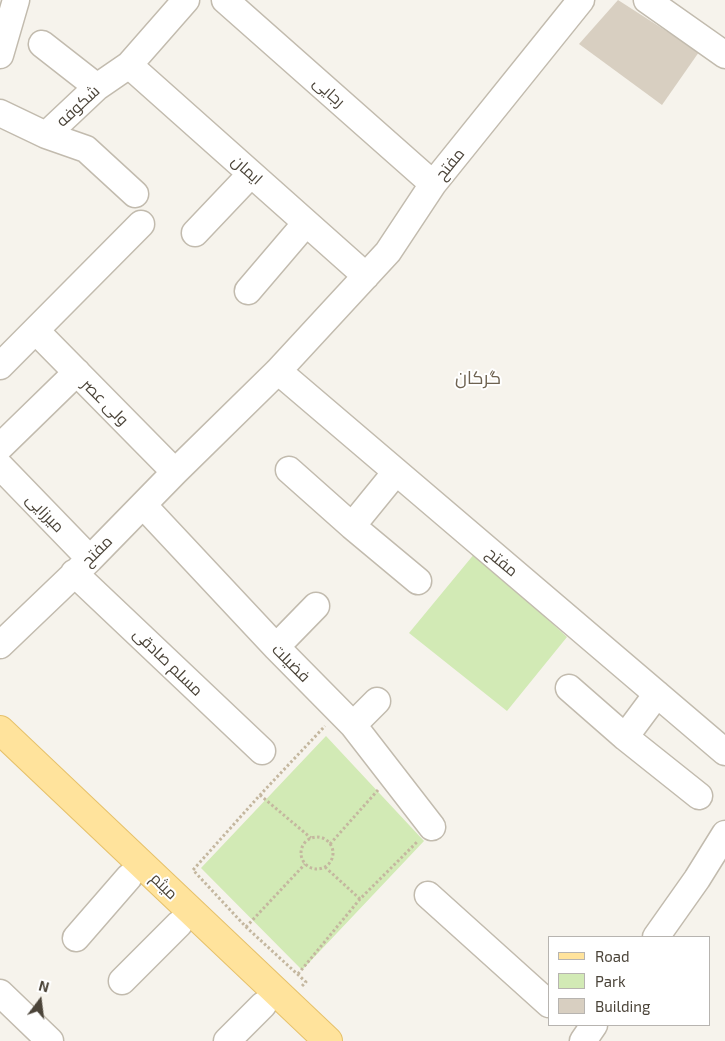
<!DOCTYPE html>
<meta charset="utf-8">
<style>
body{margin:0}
#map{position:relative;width:725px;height:1041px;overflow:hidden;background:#f6f3ec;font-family:"Exo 2",sans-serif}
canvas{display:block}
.legend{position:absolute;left:548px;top:936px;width:162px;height:90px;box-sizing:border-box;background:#fff;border:1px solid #b7b4b0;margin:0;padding:6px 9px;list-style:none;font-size:15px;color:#4b4439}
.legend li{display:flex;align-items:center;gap:10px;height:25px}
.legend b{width:25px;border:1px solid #b7b4b0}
.north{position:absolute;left:15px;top:976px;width:50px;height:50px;-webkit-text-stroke:4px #fff;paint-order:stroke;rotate:15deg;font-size:14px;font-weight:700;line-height:20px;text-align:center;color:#4b4439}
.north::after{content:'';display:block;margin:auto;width:18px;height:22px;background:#4b4439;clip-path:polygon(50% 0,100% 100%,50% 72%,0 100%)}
</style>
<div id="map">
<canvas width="725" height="1041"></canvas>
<ul class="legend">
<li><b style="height:6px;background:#ffe39c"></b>Road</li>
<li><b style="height:14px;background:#d2eab5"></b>Park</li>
<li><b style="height:14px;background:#d8cfc1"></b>Building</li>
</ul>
<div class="north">N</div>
</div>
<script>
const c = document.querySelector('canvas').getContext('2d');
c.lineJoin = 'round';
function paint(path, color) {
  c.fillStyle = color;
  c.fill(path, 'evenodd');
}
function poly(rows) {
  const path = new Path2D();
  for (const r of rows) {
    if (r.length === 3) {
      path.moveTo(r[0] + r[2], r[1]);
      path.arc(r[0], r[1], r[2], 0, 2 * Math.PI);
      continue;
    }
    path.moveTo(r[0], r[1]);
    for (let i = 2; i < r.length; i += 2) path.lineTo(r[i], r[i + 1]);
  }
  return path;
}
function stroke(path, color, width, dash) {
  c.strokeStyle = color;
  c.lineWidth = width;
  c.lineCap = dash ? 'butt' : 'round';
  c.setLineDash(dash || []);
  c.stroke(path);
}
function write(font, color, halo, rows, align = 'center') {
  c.font = font + ' "Exo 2",Cairo,sans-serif';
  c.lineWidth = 4;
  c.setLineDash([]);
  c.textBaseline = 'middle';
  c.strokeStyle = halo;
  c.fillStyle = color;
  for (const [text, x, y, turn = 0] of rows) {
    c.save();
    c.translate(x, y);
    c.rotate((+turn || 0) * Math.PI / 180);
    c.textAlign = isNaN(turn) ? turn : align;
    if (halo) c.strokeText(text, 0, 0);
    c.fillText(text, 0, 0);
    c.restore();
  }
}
paint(poly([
 [475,553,567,637,507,711,409,633],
 [326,736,424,841,302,970,201,868]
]), '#d2eab5');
paint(poly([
 [618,0,699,52,662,105,579,44]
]), '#d8cfc1');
const minor = poly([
 [225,0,433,184],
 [647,0,725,55],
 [42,44,97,87],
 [0,55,16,0],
 [129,65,366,276],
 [0,113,46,135],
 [135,194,86,149,46,135,97,87,129,65,186,0],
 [195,233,251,174],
 [248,291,306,223],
 [36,331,175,472],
 [0,366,141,224],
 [278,371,725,752],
 [0,447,77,372],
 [0,466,90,559],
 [289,470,352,526,418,581],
 [143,505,276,647,353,725,432,827],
 [352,526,396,472],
 [74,573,262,751],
 [0,645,90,559,175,472,278,371,388,252,433,184,581,0],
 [276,647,316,606],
 [569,688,625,737,699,796],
 [353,725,377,701],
 [625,737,657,694],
 [428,895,549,1004],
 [656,937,697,879,725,834],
 [76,938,129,877],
 [122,981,179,924],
 [0,993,50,1041],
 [227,1041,263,1005],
 [583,1041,594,1025]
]);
const major = poly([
 [0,730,328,1041]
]);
stroke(minor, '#c2bbae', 29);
stroke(major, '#e6c16a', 30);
stroke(poly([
 [260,795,311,838],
 [317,853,16],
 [330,844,378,790],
 [325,867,360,899],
 [246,927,305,864],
 [298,974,360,899,418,841],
 [302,986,306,982,246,927,193,870,260,795,325,726]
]), '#c4b79f', 3, [2.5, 2.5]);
stroke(minor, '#fff', 26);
stroke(major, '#ffe39c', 28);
write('16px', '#4b4439', '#fff', [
 ["رجایی",329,92,42],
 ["شکوفه",78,106,-43],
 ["مفتح",450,164,-51],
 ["ایمان",247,170,42],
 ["ولی عصر",105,402,45],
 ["میرزایی",45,513,46],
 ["مفتح",97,551,-45],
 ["مفتح",502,562,40],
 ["مسلم صادقی",168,662,44],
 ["فضیلت",291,663,45],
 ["میثم",164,886,44]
]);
write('18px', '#6e6250', '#fff', [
 ["گرکان",478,378]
]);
</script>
